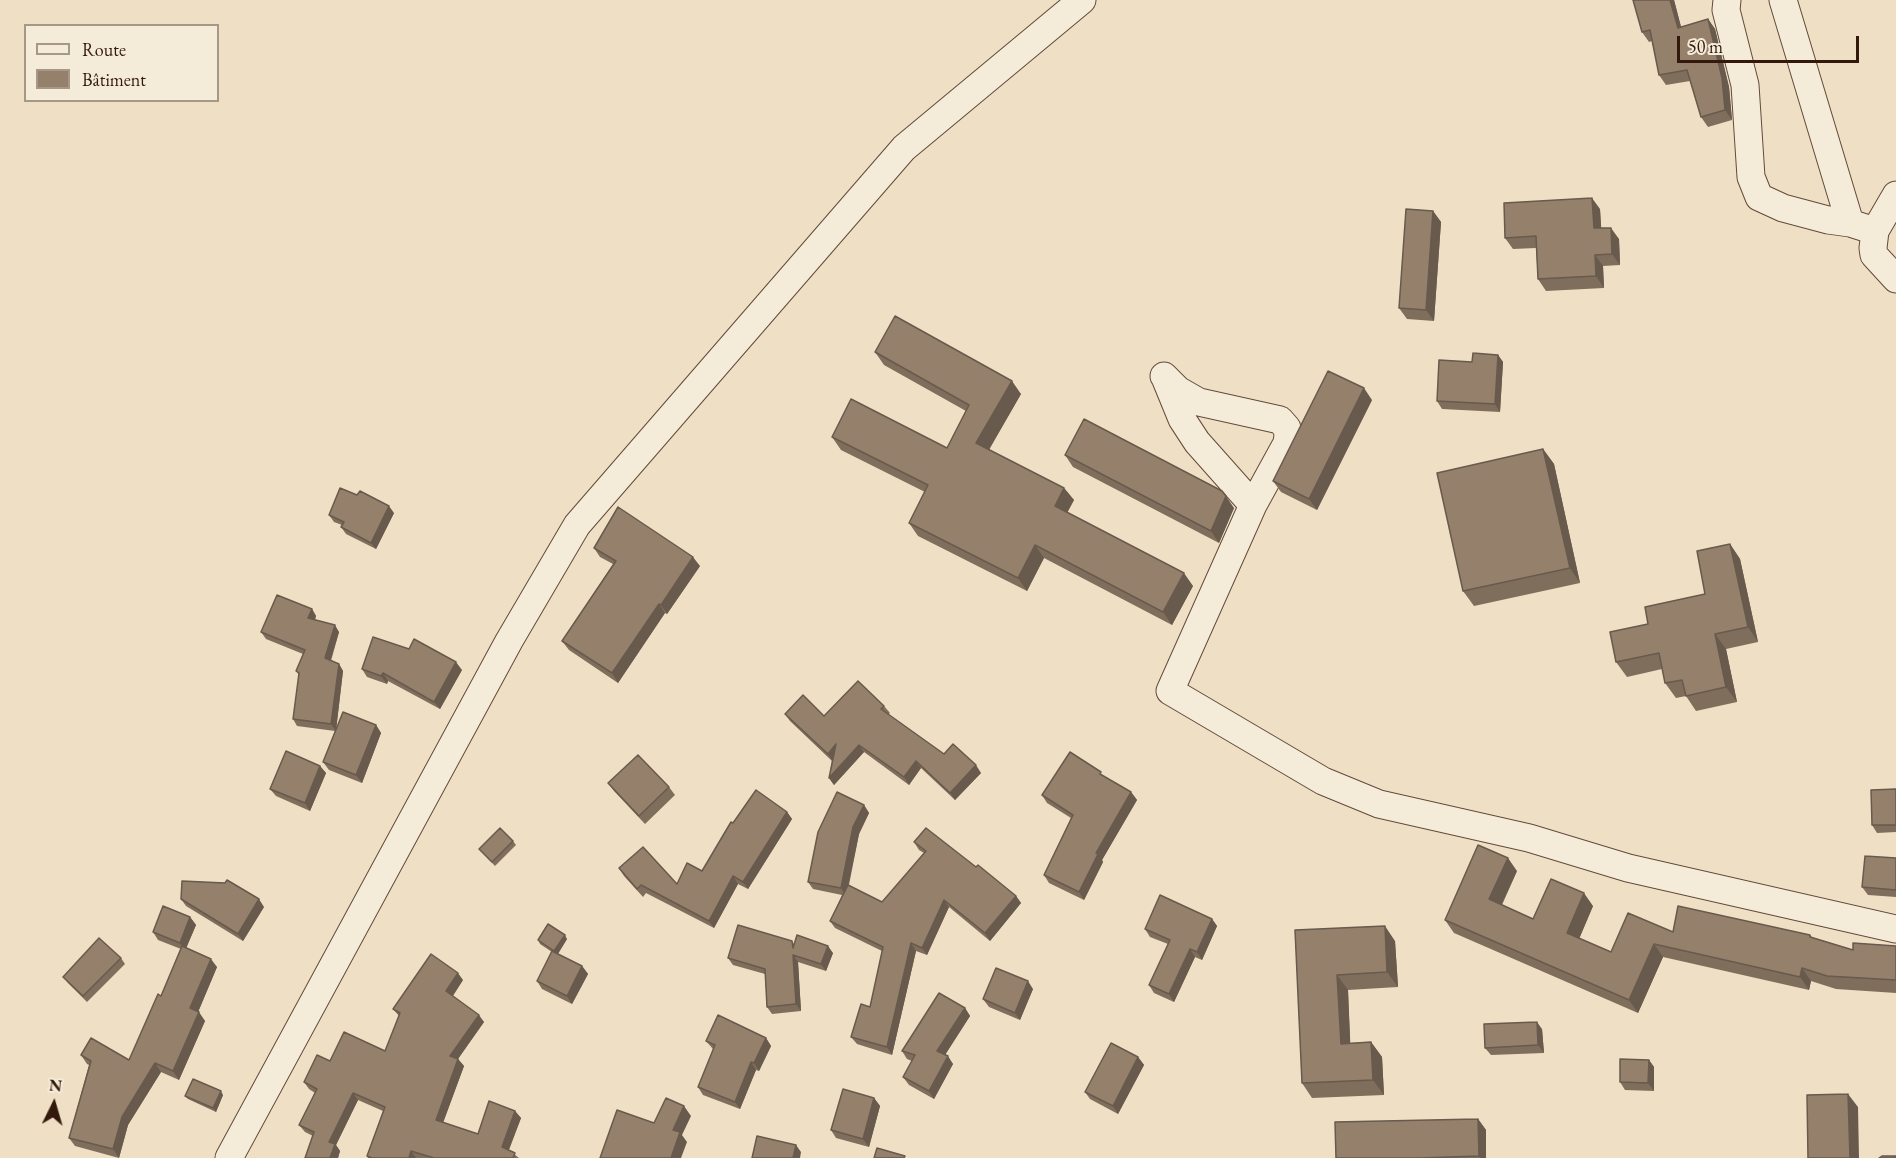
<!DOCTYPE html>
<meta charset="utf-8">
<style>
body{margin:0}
#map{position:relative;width:1896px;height:1158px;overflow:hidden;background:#efe0c5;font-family:"EB Garamond",serif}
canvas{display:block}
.legend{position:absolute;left:24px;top:24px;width:195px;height:78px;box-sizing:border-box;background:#f5ebd9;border:2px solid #a79787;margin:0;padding:8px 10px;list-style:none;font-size:18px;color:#33180c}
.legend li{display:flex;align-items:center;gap:12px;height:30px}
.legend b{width:30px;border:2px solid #a79787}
.north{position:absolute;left:24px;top:1074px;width:60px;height:60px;-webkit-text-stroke:4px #f5ebd9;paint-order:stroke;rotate:5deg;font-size:16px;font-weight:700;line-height:24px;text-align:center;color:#33180c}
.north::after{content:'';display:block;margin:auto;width:21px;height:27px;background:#33180c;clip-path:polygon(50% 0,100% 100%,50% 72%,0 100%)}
.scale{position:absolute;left:1677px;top:36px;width:182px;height:27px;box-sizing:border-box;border:3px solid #33180c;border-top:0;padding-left:8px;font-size:18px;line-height:21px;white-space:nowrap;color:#33180c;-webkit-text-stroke:4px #f5ebd9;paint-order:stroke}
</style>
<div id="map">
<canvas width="1896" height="1158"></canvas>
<ul class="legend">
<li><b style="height:8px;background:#f5ebd9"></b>Route</li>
<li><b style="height:16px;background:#95806c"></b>Bâtiment</li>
</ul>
<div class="north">N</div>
<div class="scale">50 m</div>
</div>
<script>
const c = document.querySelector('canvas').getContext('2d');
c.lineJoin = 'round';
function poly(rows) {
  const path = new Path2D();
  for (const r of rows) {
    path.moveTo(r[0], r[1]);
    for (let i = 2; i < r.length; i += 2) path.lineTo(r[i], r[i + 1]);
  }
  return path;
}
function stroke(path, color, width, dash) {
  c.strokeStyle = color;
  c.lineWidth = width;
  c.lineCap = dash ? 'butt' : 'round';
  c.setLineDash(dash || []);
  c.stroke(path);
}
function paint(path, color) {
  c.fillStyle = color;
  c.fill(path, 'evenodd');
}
const minor = poly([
 [1727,0,1726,10,1745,85,1751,177,1759,197,1783,208,1828,220,1850,223,1875,231],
 [1783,0,1850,223],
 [1896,195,1875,231,1873,248,1874,255,1896,279],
 [1164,376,1178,390,1199,402,1280,420,1287,428,1288,435,1287,443,1253,505,1170,691,1323,781,1379,804,1529,838,1628,868,1896,929],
 [1166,380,1182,419,1197,442,1253,505],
 [229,1158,509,641,577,525,904,148,1082,0]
]);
stroke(minor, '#624a3a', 29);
stroke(minor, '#f5ebd9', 27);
paint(poly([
 [1633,0,1674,0,1681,27,1708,19,1715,29,1729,87,1732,120,1708,127,1701,117,1690,81,1666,85,1659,75,1652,41,1649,42,1642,32],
 [1600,209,1601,228,1619,239,1620,265,1603,266,1604,288,1546,291,1538,279,1536,248,1513,249,1505,238],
 [1433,211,1441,222,1434,321,1407,319,1399,308],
 [875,352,1021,394,989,450,1064,488,1074,500,1067,512,1193,586,1172,625,1044,558,1027,591,918,536,909,523,925,492,841,450,832,437,947,448,966,411,884,365],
 [1498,355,1503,362,1500,412,1442,409,1437,401,1472,362],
 [1372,400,1317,510,1281,492,1273,481],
 [1543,449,1554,464,1580,583,1474,606,1463,591],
 [1065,455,1234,508,1219,543,1073,467],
 [394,513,376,549,346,534,341,527,342,525,334,522,329,515],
 [1730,544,1740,559,1758,642,1726,649,1737,702,1696,711,1686,696,1676,698,1665,683,1662,669,1627,677,1616,662,1648,624,1705,594],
 [594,548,700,566,667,614,665,613,618,683,569,650,562,641,613,564,600,557],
 [312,609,316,616,315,620,339,632,331,661,339,664,343,671,336,729,376,725,381,733,362,783,329,770,323,762,335,731,297,726,293,719,299,675,296,671,303,654,266,639,261,632],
 [362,669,462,670,440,709,388,681,387,684,367,677],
 [884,706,890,713,888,715,944,754,981,773,955,800,921,768,909,785,864,752,834,785,829,778,832,761,790,721,785,714,824,716],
 [320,766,326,773,310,811,276,796,270,789],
 [1103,776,1131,792,1137,800,1102,860,1103,862,1084,900,1049,883,1044,875,1071,818,1047,803,1042,795],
 [608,783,669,787,675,795,645,824,614,791],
 [1896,789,1896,832,1877,833,1872,825],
 [864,805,869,813,859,834,849,885,882,902,924,853,919,850,914,842,976,867,1016,896,1021,903,990,941,949,907,927,955,916,951,892,1055,857,1044,851,1037,870,1007,882,951,835,928,830,921,842,895,813,889,808,882],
 [787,812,792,819,748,889,738,884,714,928,646,893,643,897,624,876,619,868,677,884,702,871,733,823],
 [513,841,516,845,495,866,479,849],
 [1896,858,1896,897,1868,895,1862,887],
 [1517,871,1502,905,1533,919,1593,906,1579,939,1611,952,1673,932,1810,935,1812,937,1853,950,1896,946,1896,993,1836,989,1811,981,1809,990,1663,957,1638,1013,1454,933,1445,920],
 [181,899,264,907,243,941,186,906],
 [190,917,196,925,186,948,217,967,198,1012,205,1021,179,1080,161,1072,128,1125,119,1158,75,1146,69,1138,89,1065,87,1064,81,1055,129,1060,161,996,181,949,158,940,153,932],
 [1212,919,1217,926,1202,960,1195,957,1174,1002,1154,993,1149,985,1168,944,1150,937,1145,929],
 [1295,930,1395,941,1398,987,1348,990,1350,1043,1371,1042,1382,1057,1384,1095,1312,1098,1302,1083],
 [567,939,558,954,582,966,588,974,572,1004,542,989,537,981,552,952,540,944,538,940],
 [792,941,794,944,833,953,826,971,798,962,801,1011,772,1014,767,1007,765,974,733,965,728,958],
 [121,958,125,964,87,1002,68,983,63,977],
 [463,980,453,996,484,1022,458,1059,464,1066,443,1123,478,1134,515,1111,521,1118,509,1150,519,1158,368,1158,367,1156,383,1111,358,1100,336,1145,340,1151,338,1158,305,1158,313,1136,305,1132,299,1125,315,1093,309,1089,304,1082,330,1061,385,1051,399,1016,393,1009],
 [1033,989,1020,1020,989,1007,983,999],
 [965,1008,970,1016,945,1055,953,1064,934,1099,909,1085,903,1077,912,1061,907,1059,902,1051],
 [1542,1029,1544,1053,1491,1055,1485,1048],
 [766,1038,771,1046,759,1071,756,1070,740,1109,703,1095,698,1087,713,1049,706,1041],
 [1138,1057,1144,1065,1118,1114,1090,1099,1085,1092],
 [1649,1060,1654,1067,1654,1091,1625,1090,1620,1082],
 [223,1095,216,1112,188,1099,185,1096],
 [874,1098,880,1106,869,1147,836,1138,831,1130],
 [1478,1119,1486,1130,1486,1158,1336,1158]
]), '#806e5d');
paint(poly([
 [1670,0,1674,0,1684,38,1678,28],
 [1708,19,1715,29,1729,87,1732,120,1725,110],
 [1592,198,1600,209,1602,240,1594,228],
 [1433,211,1441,222,1434,321,1426,310],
 [1611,228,1619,239,1620,265,1612,254],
 [1595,255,1603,266,1604,288,1596,276],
 [1498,355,1503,362,1500,412,1495,404],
 [1012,381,1021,394,985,456,976,443],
 [1364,388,1372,400,1317,510,1309,499],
 [1543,449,1554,464,1580,583,1570,568],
 [1064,488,1074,500,1064,519,1055,506],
 [1226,496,1234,508,1219,543,1211,531],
 [389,506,394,513,376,549,371,543],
 [1730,544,1740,559,1758,642,1748,627],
 [1035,545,1044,558,1027,591,1018,578],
 [693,557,700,566,667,614,661,605],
 [1184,573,1193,586,1172,625,1163,612],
 [659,604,665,613,618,683,612,673],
 [312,609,316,616,313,624,308,618],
 [335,625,339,632,329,665,325,658],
 [1715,634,1726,649,1737,702,1726,687],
 [456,662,462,670,440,709,434,702],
 [339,664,343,671,336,731,331,724],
 [383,673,388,681,387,684,381,676],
 [376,725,381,733,362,783,356,775],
 [836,744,833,762,828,754],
 [859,745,864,752,834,785,829,778],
 [916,761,921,768,909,785,904,777],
 [976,765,981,773,955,800,950,793],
 [320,766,326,773,310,811,305,803],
 [1131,792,1137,800,1102,860,1103,862,1084,900,1079,892,1096,853],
 [864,805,869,813,859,834,846,896,841,888,853,827],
 [787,812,792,819,748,889,743,882],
 [1508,858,1517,871,1498,912,1489,899],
 [733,876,738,884,714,928,709,921],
 [1584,893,1593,906,1576,946,1567,933],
 [1016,896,1021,903,990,941,985,933],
 [259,899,264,907,243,941,238,934],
 [944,900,949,907,927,955,922,948],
 [190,917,196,925,185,951,180,943],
 [1212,919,1217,926,1202,960,1197,952],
 [1385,926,1395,941,1398,987,1387,972],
 [565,935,567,939,557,955,554,951],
 [911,943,916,951,892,1055,887,1047],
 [1654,944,1663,957,1638,1013,1629,1000],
 [828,946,833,953,826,971,821,964],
 [1190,949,1195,957,1174,1002,1169,994],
 [793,955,798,962,801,1011,796,1004],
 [211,959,217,967,196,1017,190,1008],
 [582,966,588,974,572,1004,567,996],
 [1802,968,1811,981,1809,990,1800,977],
 [458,973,463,980,451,998,446,991],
 [1337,975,1348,990,1351,1059,1341,1044],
 [1028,981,1033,989,1020,1020,1015,1013],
 [965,1008,970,1016,943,1058,937,1051],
 [199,1012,205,1021,179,1080,173,1071],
 [479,1015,484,1022,455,1063,450,1056],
 [1537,1022,1542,1029,1544,1053,1538,1045],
 [766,1038,771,1046,759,1071,754,1063],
 [1371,1042,1382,1057,1384,1095,1373,1080],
 [948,1056,953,1064,934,1099,929,1091],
 [1138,1057,1144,1065,1118,1114,1113,1106],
 [458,1059,464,1066,441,1128,436,1120],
 [1649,1060,1654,1067,1654,1091,1648,1083],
 [751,1062,756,1070,740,1109,735,1102],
 [155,1063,161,1072,128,1125,119,1158,113,1149,122,1117],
 [221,1091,223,1095,216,1112,213,1108],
 [353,1093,358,1100,336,1145,340,1151,338,1158,330,1158,329,1142],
 [1848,1094,1858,1107,1859,1158,1850,1158],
 [874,1098,880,1106,869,1147,863,1139],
 [684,1106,691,1116,682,1135,687,1142,681,1158,671,1158,673,1130],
 [515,1111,521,1118,507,1154,502,1147],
 [1478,1119,1486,1130,1486,1158,1480,1158,1479,1156],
 [796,1145,801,1152,800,1158,793,1158],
 [411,1151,416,1158,409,1158]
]), '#685a4c');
const building = poly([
 [1633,0,1670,0,1678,28,1708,19,1722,78,1725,110,1701,117,1687,70,1659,75,1650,30,1642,32,1633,0],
 [1592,198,1594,228,1611,228,1612,254,1595,255,1596,276,1538,279,1536,236,1505,238,1504,203,1592,198],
 [1406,209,1433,211,1426,310,1399,308,1406,209],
 [895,316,1012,381,976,443,1064,488,1055,506,1184,573,1163,612,1035,545,1018,578,909,523,928,485,832,437,851,399,947,448,969,405,875,352,895,316],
 [1473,353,1498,355,1495,404,1437,401,1439,360,1472,362,1473,353],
 [1328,371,1364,388,1309,499,1273,481,1328,371],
 [1084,419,1222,491,1226,496,1211,531,1065,455,1084,419],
 [1543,449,1570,568,1463,591,1437,473,1543,449],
 [340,488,357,495,360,491,389,506,371,543,341,527,344,522,329,515,340,488],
 [618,507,693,557,661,605,659,604,612,673,562,641,616,561,594,548,618,507],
 [1730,544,1748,627,1715,634,1726,687,1686,696,1682,680,1665,683,1659,653,1616,662,1610,632,1648,624,1645,607,1705,594,1697,551,1730,544],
 [277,595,312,609,308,618,335,625,325,658,339,664,331,724,293,719,299,673,296,671,305,650,261,632,277,595],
 [373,637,409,649,414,639,456,662,434,702,383,673,381,676,362,669,373,637],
 [858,681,884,706,881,709,944,754,953,744,976,765,950,793,916,761,904,777,859,745,829,778,836,744,828,754,785,714,803,695,824,716,858,681],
 [343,712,376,725,356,775,323,762,343,712],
 [286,751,320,766,305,803,270,789,286,751],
 [1070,752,1101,772,1100,774,1131,792,1096,853,1098,854,1079,892,1044,875,1073,815,1042,795,1070,752],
 [638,755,669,787,639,816,608,783,638,755],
 [1896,789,1896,825,1872,825,1871,790,1896,789],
 [756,790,787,812,743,882,733,876,709,921,641,885,637,889,619,868,643,847,677,884,687,863,702,871,731,822,733,823,756,790],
 [837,792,864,805,853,827,841,888,808,882,818,832,837,792],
 [500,828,513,841,492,862,479,849,500,828],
 [926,828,976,867,978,865,1016,896,985,933,944,900,922,948,911,943,887,1047,851,1037,861,1004,870,1007,883,947,830,921,848,885,882,902,926,851,914,842,926,828],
 [1478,845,1508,858,1489,899,1533,919,1551,879,1584,893,1567,933,1611,952,1628,913,1673,932,1678,906,1810,935,1810,937,1853,950,1853,943,1896,946,1896,980,1827,976,1802,968,1800,977,1654,944,1629,1000,1445,920,1478,845],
 [1865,856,1896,858,1896,890,1862,887,1865,856],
 [227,880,259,899,238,934,181,899,182,881,225,883,227,880],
 [1160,895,1212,919,1197,952,1190,949,1169,994,1149,985,1170,940,1145,929,1160,895],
 [163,906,190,917,180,943,153,932,163,906],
 [548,924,565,935,554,951,538,940,548,924],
 [738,925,792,941,793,948,797,935,828,946,821,964,793,955,796,1004,767,1007,765,969,728,958,738,925],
 [1385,926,1387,972,1337,975,1341,1044,1371,1042,1373,1080,1302,1083,1295,930,1385,926],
 [99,938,121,958,83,996,63,977,99,938],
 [182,946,211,959,190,1008,199,1012,173,1071,155,1063,122,1117,113,1149,69,1138,91,1061,81,1055,91,1038,129,1060,158,994,161,996,182,946],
 [552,951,582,966,567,996,537,981,552,951],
 [431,954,458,973,446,991,479,1015,450,1056,458,1059,436,1120,478,1134,489,1101,515,1111,502,1147,515,1153,513,1158,434,1158,411,1151,409,1158,372,1158,367,1156,385,1107,353,1093,329,1142,335,1144,330,1158,305,1158,314,1132,299,1125,317,1089,304,1082,317,1055,330,1061,344,1032,385,1051,400,1013,393,1009,431,954],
 [996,968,1028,981,1015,1013,983,999,996,968],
 [939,993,965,1008,937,1051,948,1056,929,1091,903,1077,915,1055,902,1051,939,993],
 [718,1015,766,1038,754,1063,751,1062,735,1102,698,1087,715,1045,706,1041,718,1015],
 [1537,1022,1538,1045,1485,1048,1484,1024,1537,1022],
 [1111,1043,1138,1057,1113,1106,1085,1092,1111,1043],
 [1620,1059,1649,1060,1648,1083,1620,1082,1620,1059],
 [193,1079,221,1091,213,1108,185,1096,193,1079],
 [843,1089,874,1098,863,1139,831,1130,843,1089],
 [1848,1094,1850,1158,1808,1158,1807,1095,1848,1094],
 [666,1098,684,1106,673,1130,680,1132,671,1158,600,1158,617,1110,654,1123,666,1098],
 [1478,1119,1479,1156,1420,1158,1336,1158,1335,1122,1478,1119],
 [757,1136,796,1145,793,1158,752,1158,757,1136],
 [877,1148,905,1156,904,1158,874,1158,877,1148],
 [1882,1156,1896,1156,1896,1158,1879,1158,1882,1156]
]);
paint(building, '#95806c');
stroke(building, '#685a4c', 1.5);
</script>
